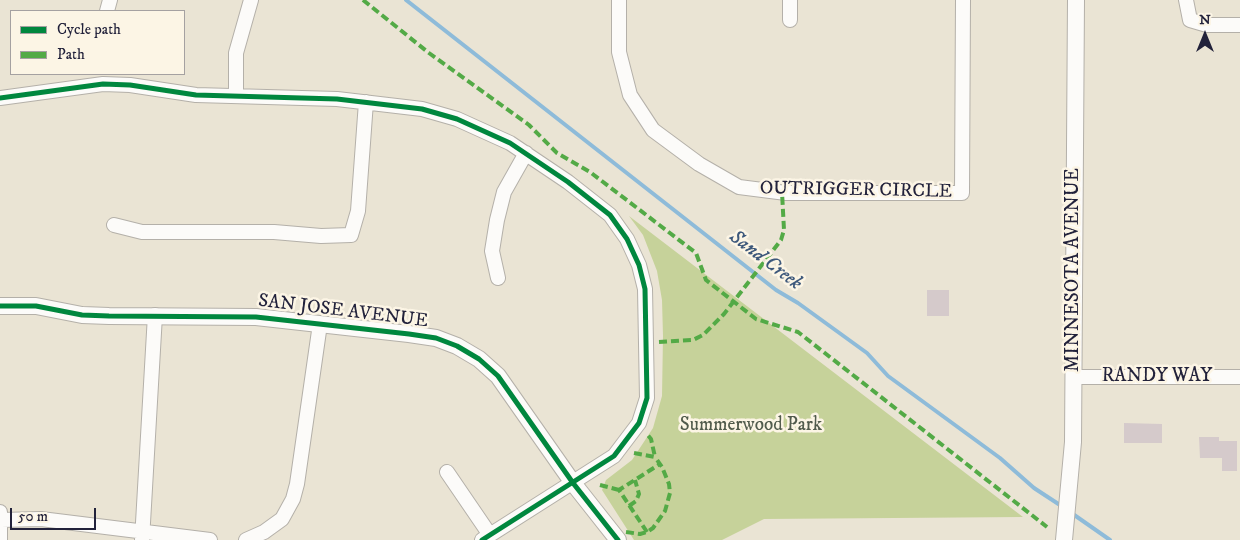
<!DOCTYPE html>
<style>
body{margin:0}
#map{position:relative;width:1240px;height:540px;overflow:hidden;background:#eae4d4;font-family:"IM FELL DW Pica",serif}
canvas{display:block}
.legend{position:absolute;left:10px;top:10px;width:175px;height:65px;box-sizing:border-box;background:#fcf5e5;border:1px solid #a5a1a1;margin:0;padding:6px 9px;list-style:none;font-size:15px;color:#22223b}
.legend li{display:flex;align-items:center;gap:10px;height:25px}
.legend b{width:25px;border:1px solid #a5a1a1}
.north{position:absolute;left:1180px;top:10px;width:50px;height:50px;-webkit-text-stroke:4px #fcf5e5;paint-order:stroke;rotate:0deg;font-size:14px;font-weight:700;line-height:20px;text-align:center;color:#22223b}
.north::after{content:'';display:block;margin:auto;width:18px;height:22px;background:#22223b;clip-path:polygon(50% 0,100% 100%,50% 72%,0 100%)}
.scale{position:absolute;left:10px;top:508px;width:86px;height:22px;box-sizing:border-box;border:2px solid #22223b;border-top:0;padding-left:6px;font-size:15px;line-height:18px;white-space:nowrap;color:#22223b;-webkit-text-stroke:4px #fcf5e5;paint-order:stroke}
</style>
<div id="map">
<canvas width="1240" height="540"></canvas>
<ul class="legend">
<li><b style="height:6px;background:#00873e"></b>Cycle path</li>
<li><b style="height:6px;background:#53aa46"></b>Path</li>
</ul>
<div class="north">N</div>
<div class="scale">50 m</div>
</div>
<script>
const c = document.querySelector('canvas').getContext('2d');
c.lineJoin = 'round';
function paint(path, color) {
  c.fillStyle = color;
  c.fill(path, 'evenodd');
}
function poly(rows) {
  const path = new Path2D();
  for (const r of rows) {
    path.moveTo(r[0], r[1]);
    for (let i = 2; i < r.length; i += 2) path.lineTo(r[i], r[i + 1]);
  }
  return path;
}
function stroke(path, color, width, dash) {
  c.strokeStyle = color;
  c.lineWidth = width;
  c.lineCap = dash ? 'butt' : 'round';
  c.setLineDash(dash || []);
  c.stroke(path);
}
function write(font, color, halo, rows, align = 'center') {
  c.font = font + ' "IM FELL DW Pica",serif';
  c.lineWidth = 5;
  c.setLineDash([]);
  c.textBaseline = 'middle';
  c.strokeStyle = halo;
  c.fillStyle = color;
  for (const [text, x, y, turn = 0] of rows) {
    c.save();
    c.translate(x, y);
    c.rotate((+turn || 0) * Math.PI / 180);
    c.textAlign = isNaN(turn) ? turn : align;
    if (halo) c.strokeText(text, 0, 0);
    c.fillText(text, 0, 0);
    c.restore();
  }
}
paint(poly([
 [629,216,1023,517,764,519,722,540,634,540,602,490,606,480,632,460,653,428,662,396,663,336,662,300,657,271,643,235]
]), '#c6d29a');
stroke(poly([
 [406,0,776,290,798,303,867,353,888,376,1000,458,1034,488,1063,507],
 [1070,512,1110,540]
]), '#8ebbd9', 4);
paint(poly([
 [927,290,949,290,949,316,927,316],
 [1124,423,1162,424,1162,443,1124,443],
 [1199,437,1219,437,1219,441,1237,441,1237,471,1222,471,1222,458,1200,458]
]), '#d5cacb');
const minor = poly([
 [619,0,619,52,630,95,653,130,699,164,739,187,786,193,962,193,963,0],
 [790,0,790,20],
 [1186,0,1190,20,1207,25,1240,25],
 [107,11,110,0],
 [236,95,236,53,251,0],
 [0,98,103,84,130,85,196,95,337,99,422,109,457,119,510,143,568,182,610,215,627,239,639,265,645,289,647,398,639,423,614,456,482,540],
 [114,225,142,232,274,232,321,236,351,235,358,211,366,102],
 [498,278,492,251,497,220,504,192,526,153],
 [1073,377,1240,377],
 [447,472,490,535],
 [1,520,41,519,210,540],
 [0,540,0,512],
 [142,540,155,315],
 [246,540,264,532,282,519,293,499,297,484,320,324]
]);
const tertiary = poly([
 [0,306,36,306,82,315,109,316,256,317,409,334,436,338,457,346,479,359,498,376,573,483,618,540],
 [1064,540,1073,442,1076,0]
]);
stroke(minor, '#b4b0a9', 16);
stroke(tertiary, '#b4b0a9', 18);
stroke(minor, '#fcfbf9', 14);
stroke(tertiary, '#fcfbf9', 16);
stroke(poly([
 [363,0,429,53,529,125,557,153,590,172,696,253,706,280,756,319,798,332,1047,527],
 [659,342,693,340,703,335,724,314,781,240,784,230,782,192],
 [634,453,655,457,651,439,646,433],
 [600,485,619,490],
 [629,506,636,501,639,494,635,480],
 [626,532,640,534,647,532,653,528,665,511,670,493,669,484,662,467,655,457],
 [647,532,619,490,660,464]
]), '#53aa46', 4, [8, 4]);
stroke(poly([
 [0,98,103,84,130,85,196,95,337,99,422,109,457,119,510,143,568,182,610,215,627,239,639,265,645,289,647,398,639,423,614,456,482,540],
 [0,306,36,306,82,315,109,316,256,317,409,334,436,338,457,346,479,359,498,376,573,483,618,540]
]), '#00873e', 5);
write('19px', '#22223b', '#fcf5e5', [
 ["OUTRIGGER CIRCLE",856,191,1],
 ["MINNESOTA AVENUE",1074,270,-90],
 ["SAN JOSE AVENUE",343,312,7],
 ["RANDY WAY",1157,377]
]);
write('19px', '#515b4c', '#fcf5e5', [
 ["Summerwood Park",751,426]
]);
write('italic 20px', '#3d587b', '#fcf5e5', [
 ["Sand Creek",765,261,37]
]);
</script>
